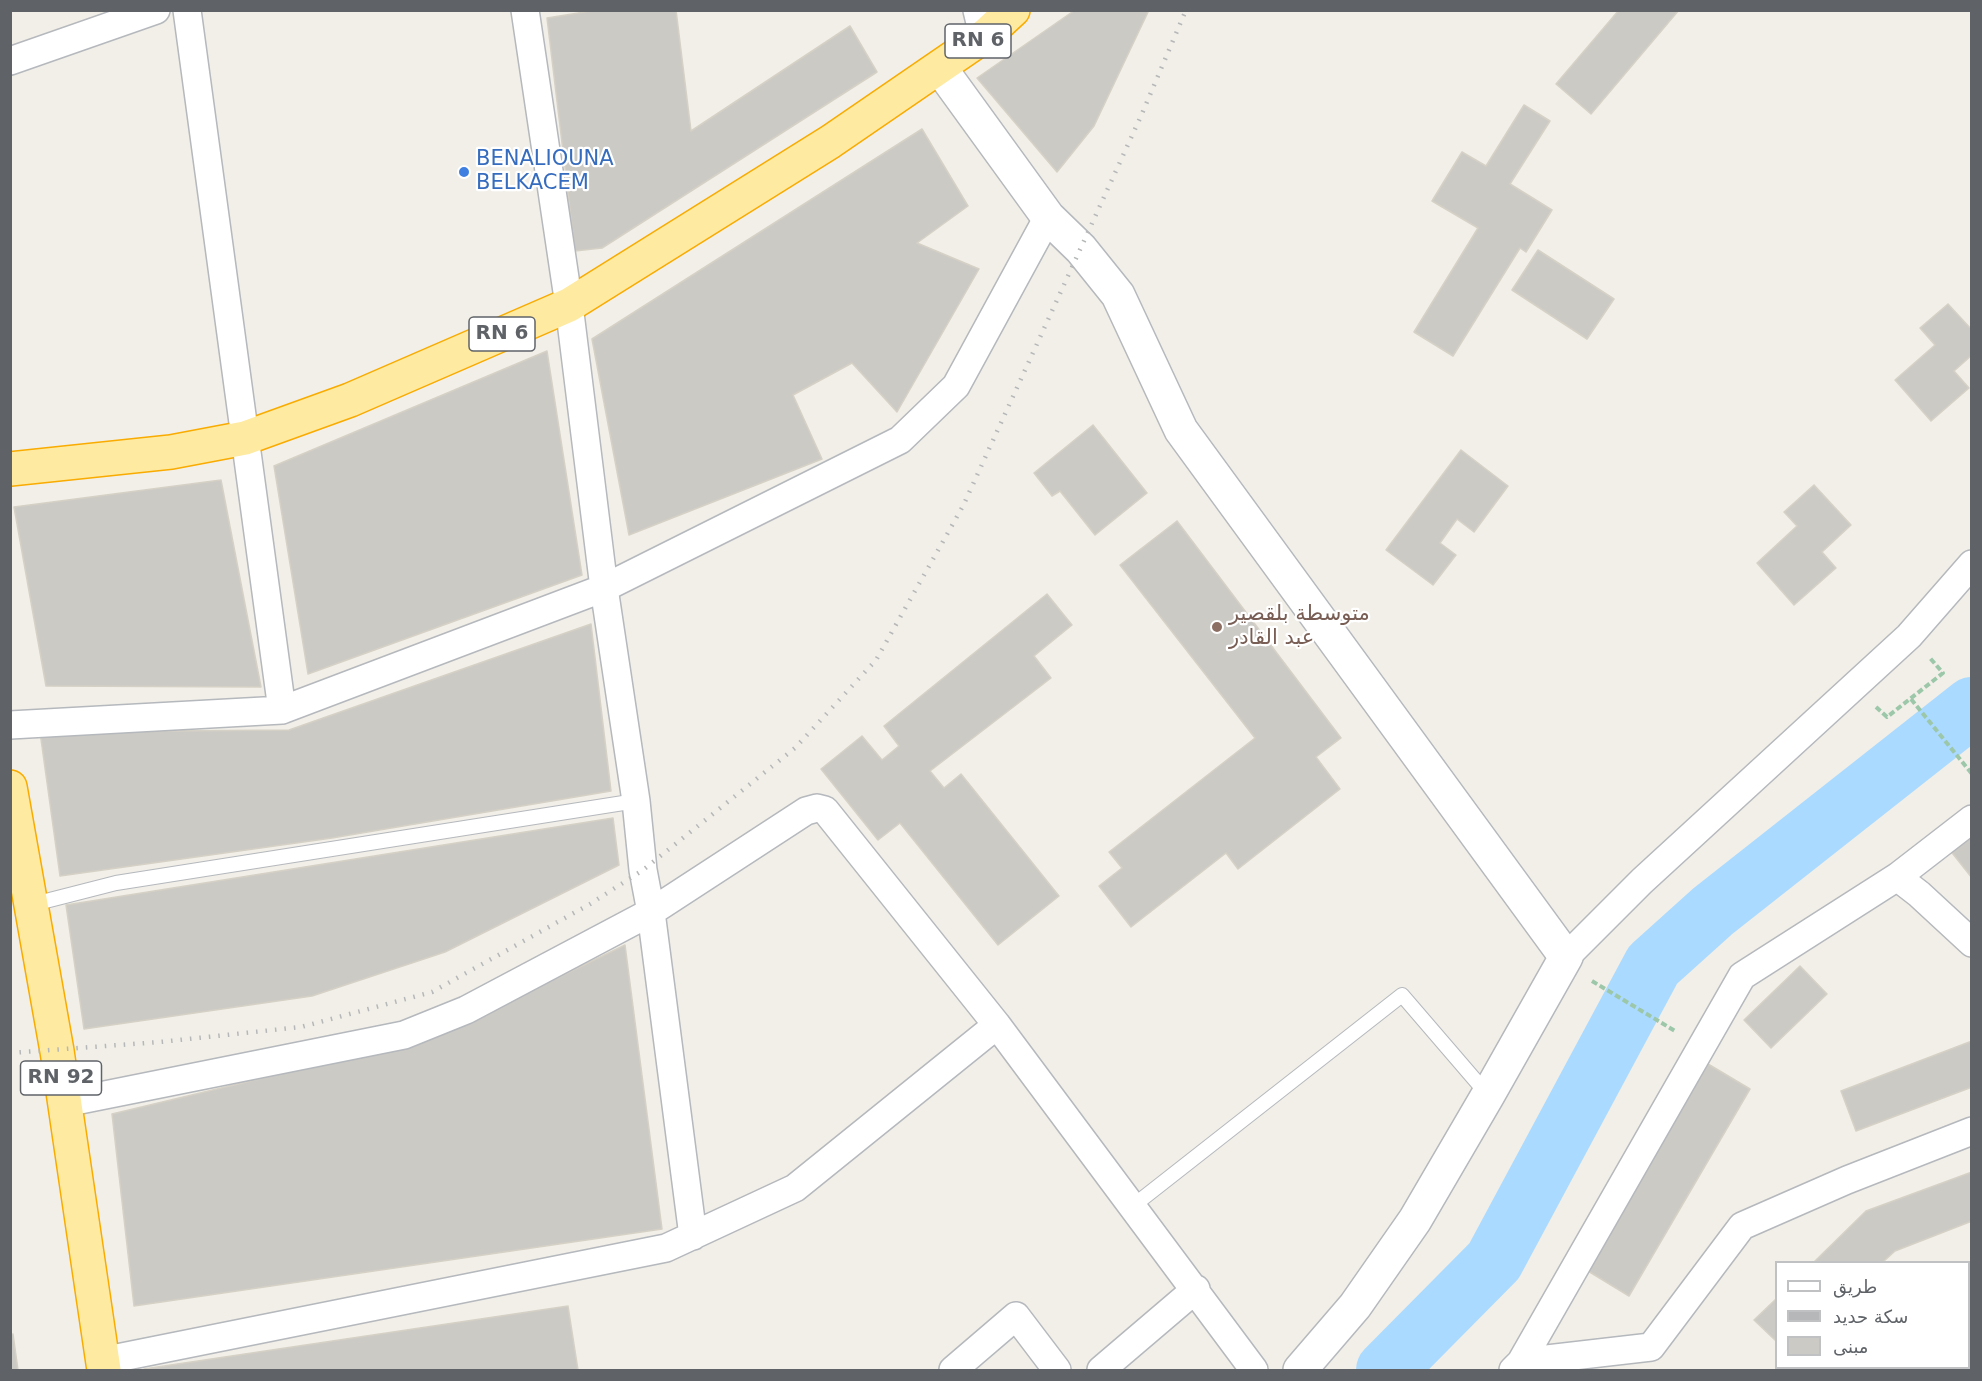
<!DOCTYPE html>
<meta charset="utf-8">
<style>
body{margin:0}
#map{position:relative;width:1982px;height:1381px;overflow:hidden;background:#f1efe8;font-family:"DejaVu Sans",Cairo,sans-serif}
canvas{display:block}
.frame{position:absolute;inset:0;border:12px solid #5f6368;pointer-events:none}
.legend{position:absolute;left:1775px;top:1261px;width:195px;height:108px;box-sizing:border-box;background:#fff;border:2px solid #bfc1c3;margin:0;padding:8px 10px;list-style:none;font-size:18px;color:#5f6368}
.legend li{display:flex;align-items:center;gap:12px;height:30px}
.legend b{width:30px;border:2px solid #bfc1c3}
</style>
<div id="map">
<canvas width="1982" height="1381"></canvas>
<div class="frame"></div>
<ul class="legend">
<li><b style="height:8px;background:#fff"></b>طريق</li>
<li><b style="height:8px;background:#b6b7b8"></b>سكة حديد</li>
<li><b style="height:16px;background:#cccac5"></b>مبنى</li>
</ul>
</div>
<script>
const c = document.querySelector('canvas').getContext('2d');
c.lineJoin = 'round';
function poly(rows) {
  const path = new Path2D();
  for (const r of rows) {
    path.moveTo(r[0], r[1]);
    for (let i = 2; i < r.length; i += 2) path.lineTo(r[i], r[i + 1]);
  }
  return path;
}
function stroke(path, color, width, dash) {
  c.strokeStyle = color;
  c.lineWidth = width;
  c.lineCap = dash ? 'butt' : 'round';
  c.setLineDash(dash || []);
  c.stroke(path);
}
function paint(path, color) {
  c.fillStyle = color;
  c.fill(path, 'evenodd');
}
function write(font, color, halo, rows, align = 'center') {
  c.font = font + ' "DejaVu Sans",Cairo,sans-serif';
  c.lineWidth = 4.5;
  c.setLineDash([]);
  c.textBaseline = 'middle';
  c.strokeStyle = halo;
  c.fillStyle = color;
  for (const [text, x, y, turn = 0] of rows) {
    c.save();
    c.translate(x, y);
    c.rotate((+turn || 0) * Math.PI / 180);
    c.textAlign = isNaN(turn) ? turn : align;
    if (halo) c.strokeText(text, 0, 0);
    c.fillText(text, 0, 0);
    c.restore();
  }
}
stroke(poly([
 [1386,1370,1494,1261,1653,965,1713,911,1972,707]
]), '#aadaff', 60);
const building = poly([
 [597,10,676,10,691,131,850,26,877,72,602,248,575,251,547,18,597,10],
 [1075,10,1149,10,1094,126,1057,172,977,78,1075,10],
 [1619,10,1679,10,1591,114,1556,84,1619,10],
 [1524,105,1550,121,1510,184,1552,210,1526,252,1520,248,1453,356,1414,332,1478,228,1432,201,1462,152,1486,166,1524,105],
 [922,129,968,206,917,243,979,269,897,412,852,363,793,395,822,459,629,535,592,339,922,129],
 [1538,250,1614,299,1587,339,1512,290,1538,250],
 [1948,304,1972,330,1972,355,1954,371,1969,388,1931,421,1895,380,1935,345,1920,328,1948,304],
 [547,351,582,575,308,674,274,466,547,351],
 [1093,425,1147,493,1095,535,1060,491,1052,496,1034,473,1093,425],
 [1461,450,1508,486,1474,532,1457,519,1440,543,1456,555,1433,585,1386,550,1461,450],
 [221,480,261,687,46,686,14,507,221,480],
 [1814,485,1851,525,1822,552,1836,568,1794,605,1757,563,1797,526,1784,512,1814,485],
 [1177,521,1341,738,1316,757,1340,789,1238,869,1226,853,1131,927,1099,886,1122,868,1109,852,1255,738,1120,565,1177,521],
 [1047,594,1072,625,1034,656,1051,678,930,771,944,788,961,774,1059,896,998,945,900,823,878,840,821,769,862,736,882,760,899,746,884,726,1047,594],
 [591,624,611,791,332,838,60,876,40,732,289,730,591,624],
 [613,818,619,865,445,952,312,996,84,1029,66,905,613,818],
 [1972,831,1972,878,1949,849,1972,831],
 [625,945,662,1229,134,1306,112,1114,435,1037,625,945],
 [1800,966,1827,994,1771,1048,1744,1020,1800,966],
 [1972,1041,1972,1087,1856,1131,1841,1091,1972,1041],
 [1708,1064,1750,1089,1629,1296,1588,1271,1708,1064],
 [1972,1172,1972,1221,1895,1251,1883,1262,1814,1262,1866,1211,1972,1172],
 [1776,1299,1776,1341,1754,1320,1776,1299],
 [568,1306,578,1370,144,1370,144,1369,568,1306],
 [13,1334,18,1370,10,1370,10,1335,13,1334]
]);
paint(building, '#cccac5');
stroke(building, '#d6d1c6', 1.5);
const service = poly([
 [30,905,116,883,636,801],
 [1133,1206,1402,995,1488,1095]
]);
const minor = poly([
 [187,10,282,710],
 [525,10,569,305,604,588,636,801,643,870,651,912,693,1236],
 [10,61,156,10],
 [10,725,282,710,604,588,900,440,956,386,1048,217],
 [1897,877,1919,894,1972,943],
 [1566,957,1642,881,1909,636,1972,564],
 [65,1103,404,1035,466,1010,651,912,806,811,817,808,825,810,997,1025,1254,1370],
 [102,1361,666,1248,795,1188,997,1025],
 [1521,1362,1651,1347,1742,1226,1847,1180,1972,1131],
 [953,1370,1016,1316,1057,1370],
 [1101,1370,1196,1289],
 [1513,1370,1521,1362,1742,976,1897,877,1972,819]
]);
const tertiary = poly([
 [980,10,986,35],
 [940,68,1048,217,1081,249,1118,295,1181,430,1566,957,1488,1095,1415,1220,1355,1306,1300,1370]
]);
const trunk = poly([
 [10,469,171,452,245,438,350,400,569,305,830,142,986,35,1013,10],
 [10,787,57,1051,104,1370]
]);
stroke(service, '#b5b8bc', 16);
stroke(minor, '#b5b8bc', 30);
stroke(tertiary, '#b5b8bc', 36);
stroke(trunk, '#f9ab00', 36);
stroke(poly([
 [1911,699,1972,774],
 [1876,707,1887,717,1943,673,1930,658],
 [1592,981,1675,1031]
]), '#9cc7a9', 4, [6, 3]);
stroke(service, '#fff', 14);
stroke(minor, '#fff', 27);
stroke(tertiary, '#fff', 33);
stroke(trunk, '#feeaa1', 33);
stroke(poly([
 [10,1053,160,1042,301,1027,432,992,590,904,643,870,795,748,876,660,963,506,1141,116,1186,10]
]), '#b6b7b8', 4.5, [1.5, 8]);
for (const [x, y, r, color] of [
 [464,172,6,"#3f7fe0"],
 [1217,627,6,"#8d6e63"]
]) {
  const dot = new Path2D();
  dot.arc(x, y, r, 0, 2 * Math.PI);
  c.fillStyle = color;
  c.fill(dot);
  stroke(dot, '#fff', 2);
}
for (const [x, y, w] of [
 [978,41,66],
 [502,334,66],
 [61,1078,81]
]) {
  const box = new Path2D();
  box.roundRect(x - w / 2, y - 17, w, 34, 4.5);
  c.fillStyle = '#fff';
  c.fill(box);
  stroke(box, '#5f6368', 1.5);
}
write('bold 20px', '#5f6368', null, [
 ["RN 6",978,41],
 ["RN 6",502,334],
 ["RN 92",61,1078]
]);
write('21px', '#366cbe', '#fff', [
 ["BENALIOUNA",476,160],
 ["BELKACEM",476,184]
], 'left');
write('21px', '#785e54', '#fff', [
 ["متوسطة بلقصير",1229,615],
 ["عبد القادر",1229,639]
], 'left');
</script>
